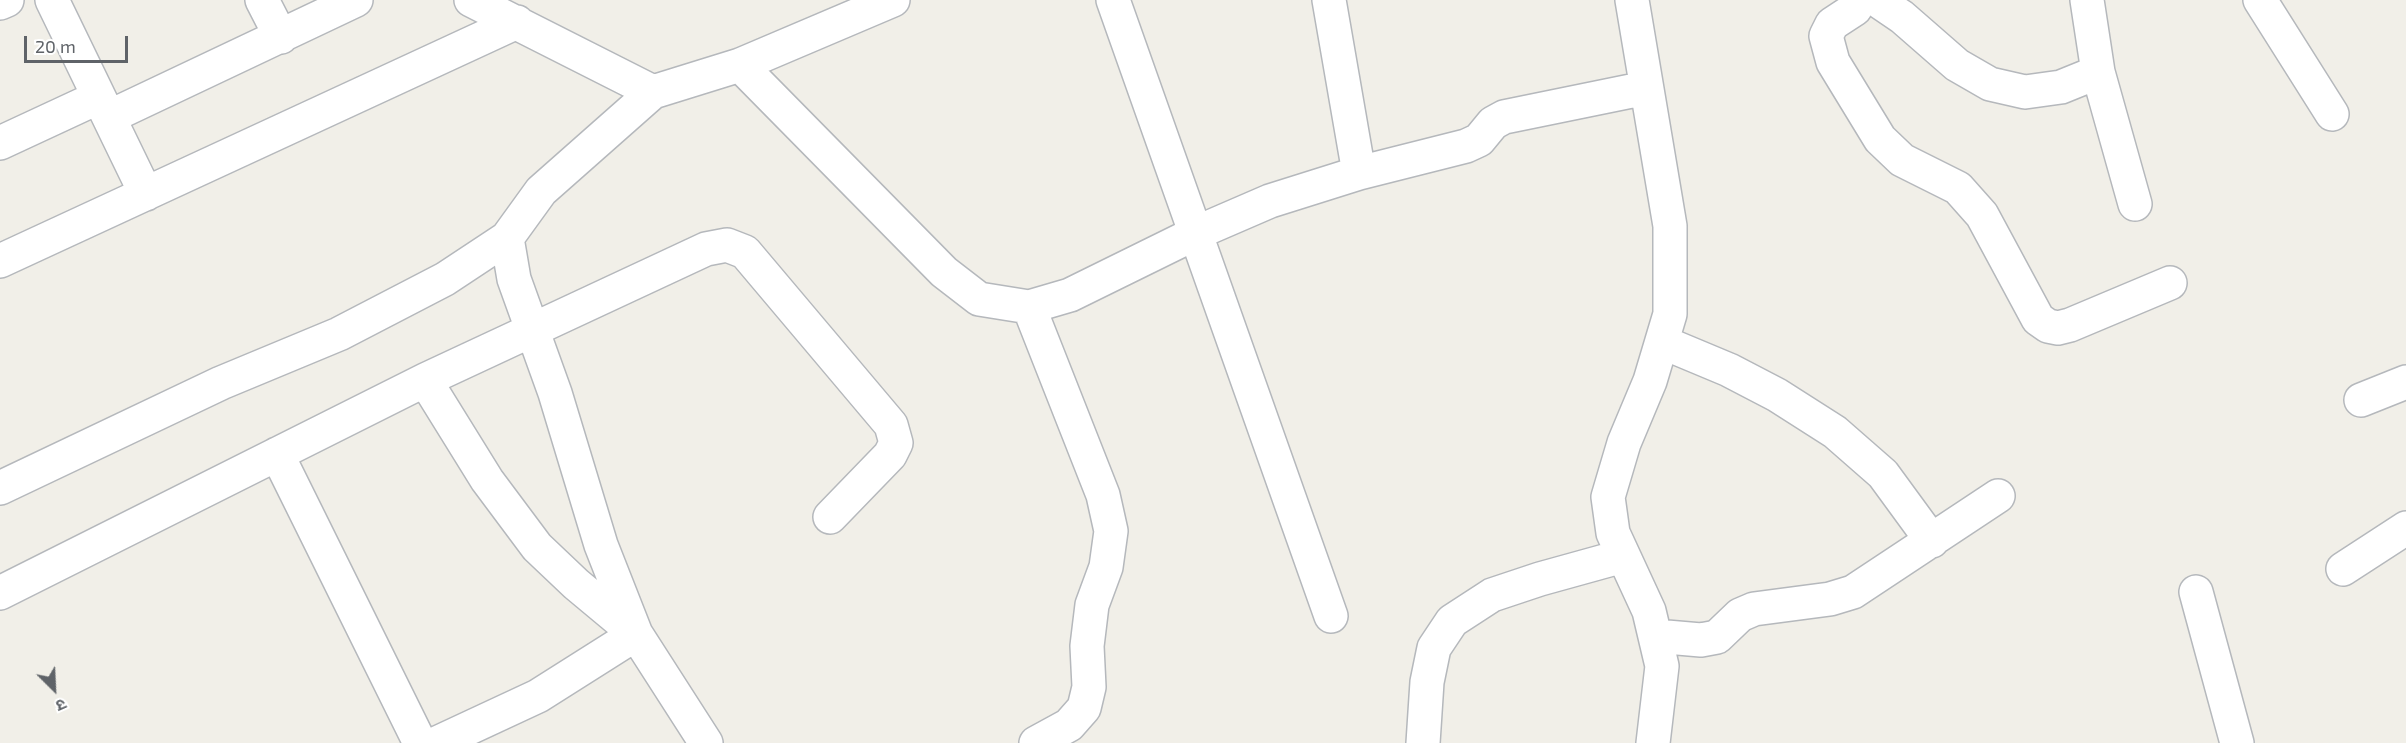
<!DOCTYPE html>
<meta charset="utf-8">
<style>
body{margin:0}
#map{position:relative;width:2406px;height:743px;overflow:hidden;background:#f1efe8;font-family:"Exo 2","Noto Sans Devanagari",sans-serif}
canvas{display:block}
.north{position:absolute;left:24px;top:659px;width:60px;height:60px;-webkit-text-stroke:4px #fff;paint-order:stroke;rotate:156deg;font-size:16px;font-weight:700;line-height:24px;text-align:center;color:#5f6368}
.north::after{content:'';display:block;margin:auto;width:21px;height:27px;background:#5f6368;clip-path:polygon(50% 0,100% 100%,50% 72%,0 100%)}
.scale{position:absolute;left:24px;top:36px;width:104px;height:27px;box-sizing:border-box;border:3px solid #5f6368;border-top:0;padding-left:8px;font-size:18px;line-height:21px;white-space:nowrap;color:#5f6368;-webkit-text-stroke:4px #fff;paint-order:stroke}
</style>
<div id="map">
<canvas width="2406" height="743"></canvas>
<div class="north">उ</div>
<div class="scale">20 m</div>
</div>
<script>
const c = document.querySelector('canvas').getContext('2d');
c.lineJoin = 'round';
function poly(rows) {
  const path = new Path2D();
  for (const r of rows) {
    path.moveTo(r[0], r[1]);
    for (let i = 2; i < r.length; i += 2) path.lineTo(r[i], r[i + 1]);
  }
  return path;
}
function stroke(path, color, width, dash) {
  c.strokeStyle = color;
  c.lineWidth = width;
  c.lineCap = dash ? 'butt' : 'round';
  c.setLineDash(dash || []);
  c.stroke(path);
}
const minor = poly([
 [52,0,146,194],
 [262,0,281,37],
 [471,0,653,92],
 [1113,0,1331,616],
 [1632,0,1670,226,1670,314,1650,381,1624,443,1608,497,1613,533,1649,611,1662,666,1653,743],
 [1860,0,1855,9,1832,24,1826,36,1833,62,1880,139,1902,160,1958,188,1982,215,2038,319,2048,326,2058,328,2070,325,2170,283],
 [1877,0,1902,17,1957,65,1990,84,2025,92,2061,87,2098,72],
 [2087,0,2098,72,2135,204],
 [2260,0,2332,114],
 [0,3,7,0],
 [740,65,944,272,979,299,1029,307,1103,495,1111,531,1106,567,1092,605,1087,646,1089,687,1084,708,1069,725,1036,743],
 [109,117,356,0],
 [0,143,99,97],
 [1359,173,1466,146,1479,140,1493,123,1504,117,1646,88],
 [507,238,514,279,555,393,601,545,636,634,706,743],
 [0,261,517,22],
 [1029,307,1070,295,1196,233,1270,201,1359,173,1329,0],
 [1662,342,1729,370,1777,395,1835,432,1883,474,1932,541],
 [425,380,487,480,537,547,576,584,636,634,538,696,437,743],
 [2361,400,2406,382],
 [277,454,420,743],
 [0,488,221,383,339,334,445,279,507,238,541,191,653,92,740,65,893,0],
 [2343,569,2406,528],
 [2196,592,2237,743],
 [0,593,425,380,706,249,727,245,745,252,891,425,896,443,890,455,830,517],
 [1655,636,1701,640,1717,637,1740,615,1754,609,1830,599,1853,592,1998,496],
 [1423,743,1427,682,1434,648,1452,621,1492,595,1540,579,1623,556]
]);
stroke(minor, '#b5b8bc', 36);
stroke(minor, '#fff', 33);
</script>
